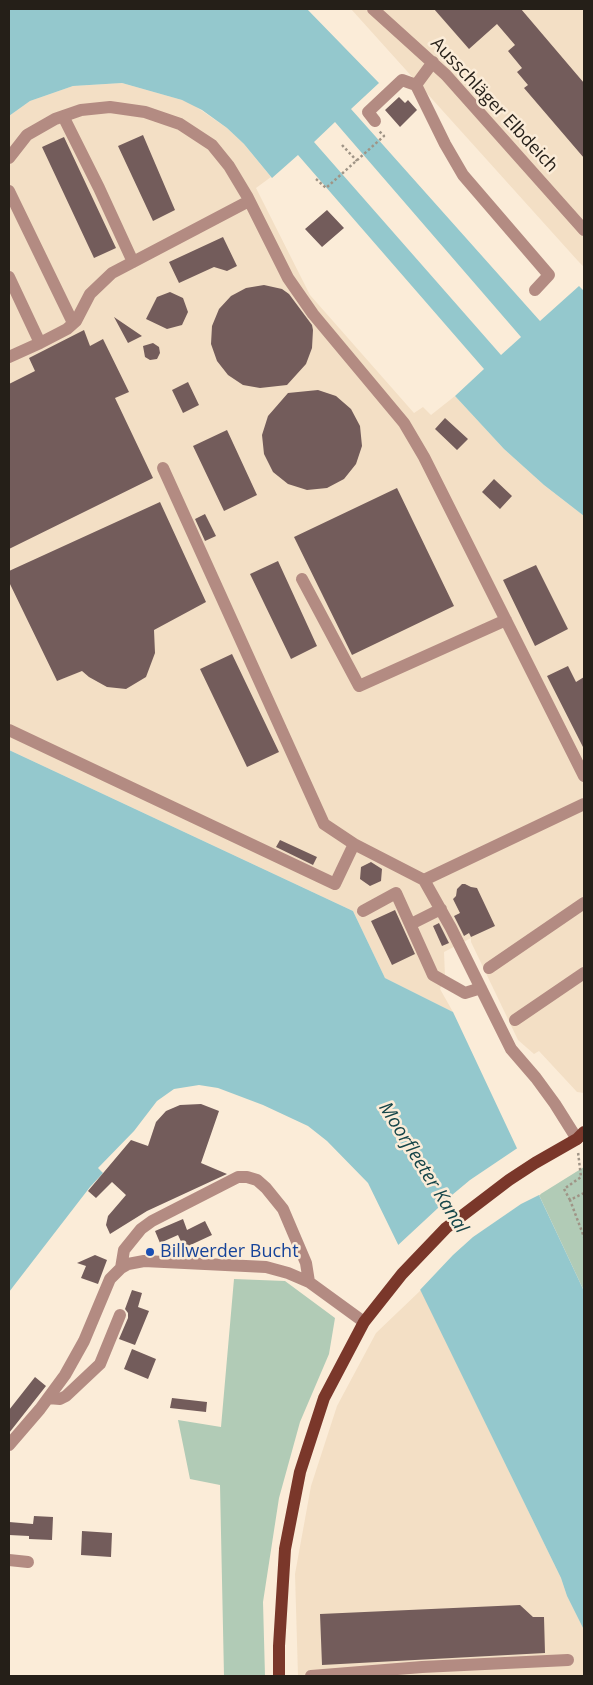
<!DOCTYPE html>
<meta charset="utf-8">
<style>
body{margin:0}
#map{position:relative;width:593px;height:1685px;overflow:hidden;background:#fbecd8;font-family:"Open Sans",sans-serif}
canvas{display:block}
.frame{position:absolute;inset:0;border:10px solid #251f18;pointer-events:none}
</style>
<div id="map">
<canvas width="593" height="1685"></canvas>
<div class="frame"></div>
</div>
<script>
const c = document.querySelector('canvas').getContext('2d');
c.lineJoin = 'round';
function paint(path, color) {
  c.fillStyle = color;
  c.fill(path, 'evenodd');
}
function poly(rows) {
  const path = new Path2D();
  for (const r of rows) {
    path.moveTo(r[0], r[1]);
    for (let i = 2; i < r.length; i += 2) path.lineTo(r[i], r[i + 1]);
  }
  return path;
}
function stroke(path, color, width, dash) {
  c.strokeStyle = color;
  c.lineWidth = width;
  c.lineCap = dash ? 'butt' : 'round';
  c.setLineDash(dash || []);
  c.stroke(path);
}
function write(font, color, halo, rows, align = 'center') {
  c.font = font + ' "Open Sans",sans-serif';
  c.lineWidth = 5;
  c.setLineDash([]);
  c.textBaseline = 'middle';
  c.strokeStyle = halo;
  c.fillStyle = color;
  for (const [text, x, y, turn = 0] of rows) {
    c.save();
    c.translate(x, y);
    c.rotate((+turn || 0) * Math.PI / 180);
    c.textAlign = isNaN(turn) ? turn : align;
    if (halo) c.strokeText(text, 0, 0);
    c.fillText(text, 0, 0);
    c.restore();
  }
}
paint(poly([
 [351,9,584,9,584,267,578,261],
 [122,83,182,100,192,104,227,128,244,144,271,177,256,188,310,295,414,413,423,407,431,415,455,396,504,449,544,485,584,516,584,1093,577,1092,539,1051,534,1054,518,1040,471,942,471,938,444,952,445,976,440,989,453,1012,385,978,353,911,9,750,9,116,30,101,73,86],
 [421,1290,561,1578,567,1596,584,1630,584,1676,298,1676,295,1574,311,1486,337,1406,376,1333]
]), '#f3dfc5');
paint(poly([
 [584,1167,584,1291,539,1195],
 [234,1279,285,1281,335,1318,329,1354,300,1422,279,1498,263,1602,265,1676,224,1676,220,1485,190,1479,178,1420,221,1427]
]), '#b1cbb6');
paint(poly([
 [9,9,307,9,379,83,351,109,540,321,579,286,584,291,584,516,544,485,504,449,455,396,484,369,298,155,272,178,244,144,227,128,202,110,182,100,122,83,73,86,30,101,9,116],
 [335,122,521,337,501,355,314,142],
 [9,750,353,911,385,978,453,1012,584,1291,584,1630,567,1596,561,1578,368,1183,327,1141,308,1126,263,1105,218,1088,199,1085,174,1089,157,1101,134,1131,98,1168,103,1173,90,1187,9,1292]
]), '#94c8cd');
paint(poly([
 [519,1147,541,1194,521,1204,473,1237,453,1255,419,1291,396,1247,452,1195,470,1180]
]), '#fbecd8');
paint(poly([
 [434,9,521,9,584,83,584,158,524,88,528,85,517,72,522,68,508,51,515,45,497,24,469,49],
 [399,97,405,103,408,100,417,110,400,127,385,110],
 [143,135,175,210,153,221,118,146],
 [64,137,116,248,94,258,42,147],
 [327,210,344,228,322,247,305,229],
 [223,237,237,266,227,271,214,267,179,283,169,262],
 [264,285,282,289,289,294,312,325,313,330,312,348,306,364,287,385,260,388,243,385,228,375,217,361,211,344,212,326,219,309,231,296,246,288],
 [170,292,183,298,188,312,182,325,167,329,146,319,157,297],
 [114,317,142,336,128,343],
 [84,330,90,346,103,339,129,392,115,398,153,478,9,549,9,384,35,371,29,358],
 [153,343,159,347,160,353,157,359,150,360,145,357,143,346],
 [188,382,199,405,183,413,172,390],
 [318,390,336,396,351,409,360,426,362,446,356,464,344,479,327,488,307,490,288,484,273,472,264,454,262,435,268,416,288,393],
 [445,418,468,439,457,450,435,429],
 [227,430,257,495,224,511,193,446],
 [494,479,512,496,500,509,482,492],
 [397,488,454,606,352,655,294,537],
 [160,502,206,602,154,630,155,653,146,677,126,689,107,687,89,677,82,671,57,681,9,582,9,571],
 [205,514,216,536,205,541,195,519],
 [278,561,317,646,291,659,250,574],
 [536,565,568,629,535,646,503,580],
 [232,654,279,752,247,767,200,669],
 [568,666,576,682,584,677,584,749,547,676],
 [280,840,317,857,313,865,276,847],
 [371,862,382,869,381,881,370,886,360,879,361,867],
 [462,884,465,884,471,887,477,888,495,926,471,937,469,933,464,936,454,916,460,913,453,899,456,896,457,889],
 [395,910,415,954,392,965,371,921],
 [439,923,449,943,442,946,433,926],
 [201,1104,219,1111,201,1163,227,1174,147,1211,110,1234,106,1225,108,1216,126,1195,112,1182,96,1198,88,1191,131,1140,148,1146,156,1122,166,1111,180,1105],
 [183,1219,187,1230,205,1221,212,1235,184,1248,178,1235,160,1243,155,1231],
 [95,1255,107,1260,98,1284,81,1278,86,1266,77,1263],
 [132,1290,142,1293,138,1307,149,1311,135,1345,119,1339,128,1318,128,1313,125,1309],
 [132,1349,156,1359,148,1379,124,1369],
 [35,1377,46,1386,9,1433,9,1410],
 [172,1398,207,1402,206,1412,170,1408],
 [34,1516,53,1517,52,1540,29,1539,29,1536,9,1535,9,1522,33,1524],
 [82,1531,112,1533,111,1557,81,1555],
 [520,1605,533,1617,544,1617,545,1653,322,1665,320,1614]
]), '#735c5b');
stroke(poly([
 [342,145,357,161],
 [316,179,326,188,384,136,379,131],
 [584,1193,570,1200,584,1237],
 [570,1200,564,1189,581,1177,578,1152]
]), '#9f9486', 2.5, [2.5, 2.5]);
stroke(poly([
 [373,9,446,75,584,230],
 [433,62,416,85,445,144,463,175,549,275,535,290],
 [63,116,99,188,133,262,249,201],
 [375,121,368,112,402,80,416,85],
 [9,158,27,135,55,119,81,110,110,107,145,112,180,124,212,145,229,166,247,196,288,278,313,314,404,423,424,457,584,776],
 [9,191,73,323],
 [9,277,40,343,9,357],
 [40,343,67,329,76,321,90,294,112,273,133,262],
 [163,468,324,824,354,844],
 [302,579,359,686,506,620],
 [9,730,335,884,354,844,424,880],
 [363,911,396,893,433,975,465,993,481,988],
 [411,924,441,909],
 [489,968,584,903],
 [515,1020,584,973],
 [577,1139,555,1104,536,1078,511,1049,451,928,424,880,584,804],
 [121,1268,124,1250,141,1229,152,1221,238,1177,247,1177,257,1180,266,1188,283,1209,306,1263,309,1282],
 [48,1398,60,1399,66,1396,100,1364,120,1315],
 [9,1445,40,1409,65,1375,84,1341,110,1279,121,1268,128,1264,144,1261,266,1267,288,1273,309,1282,364,1322],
 [9,1560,28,1562],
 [311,1676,422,1667,568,1660]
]), '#b38b82', 12);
stroke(poly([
 [279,1676,279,1646,285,1549,300,1472,324,1398,364,1322,402,1274,446,1228,509,1180,535,1163,577,1139,584,1132]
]), '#7a372a', 12);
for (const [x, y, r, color] of [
 [150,1252,5,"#1a4fb4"]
]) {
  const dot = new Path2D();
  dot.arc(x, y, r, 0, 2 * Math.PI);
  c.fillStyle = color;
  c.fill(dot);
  stroke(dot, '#fbecd8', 2);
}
write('18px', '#251f18', '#fbecd8', [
 ["Ausschläger Elbdeich",494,105,47]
]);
write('18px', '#164399', '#fbecd8', [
 ["Billwerder Bucht",160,1252]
], 'left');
write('italic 19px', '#154549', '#fbecd8', [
 ["Moorfleeter Kanal",423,1168,58]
]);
</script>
